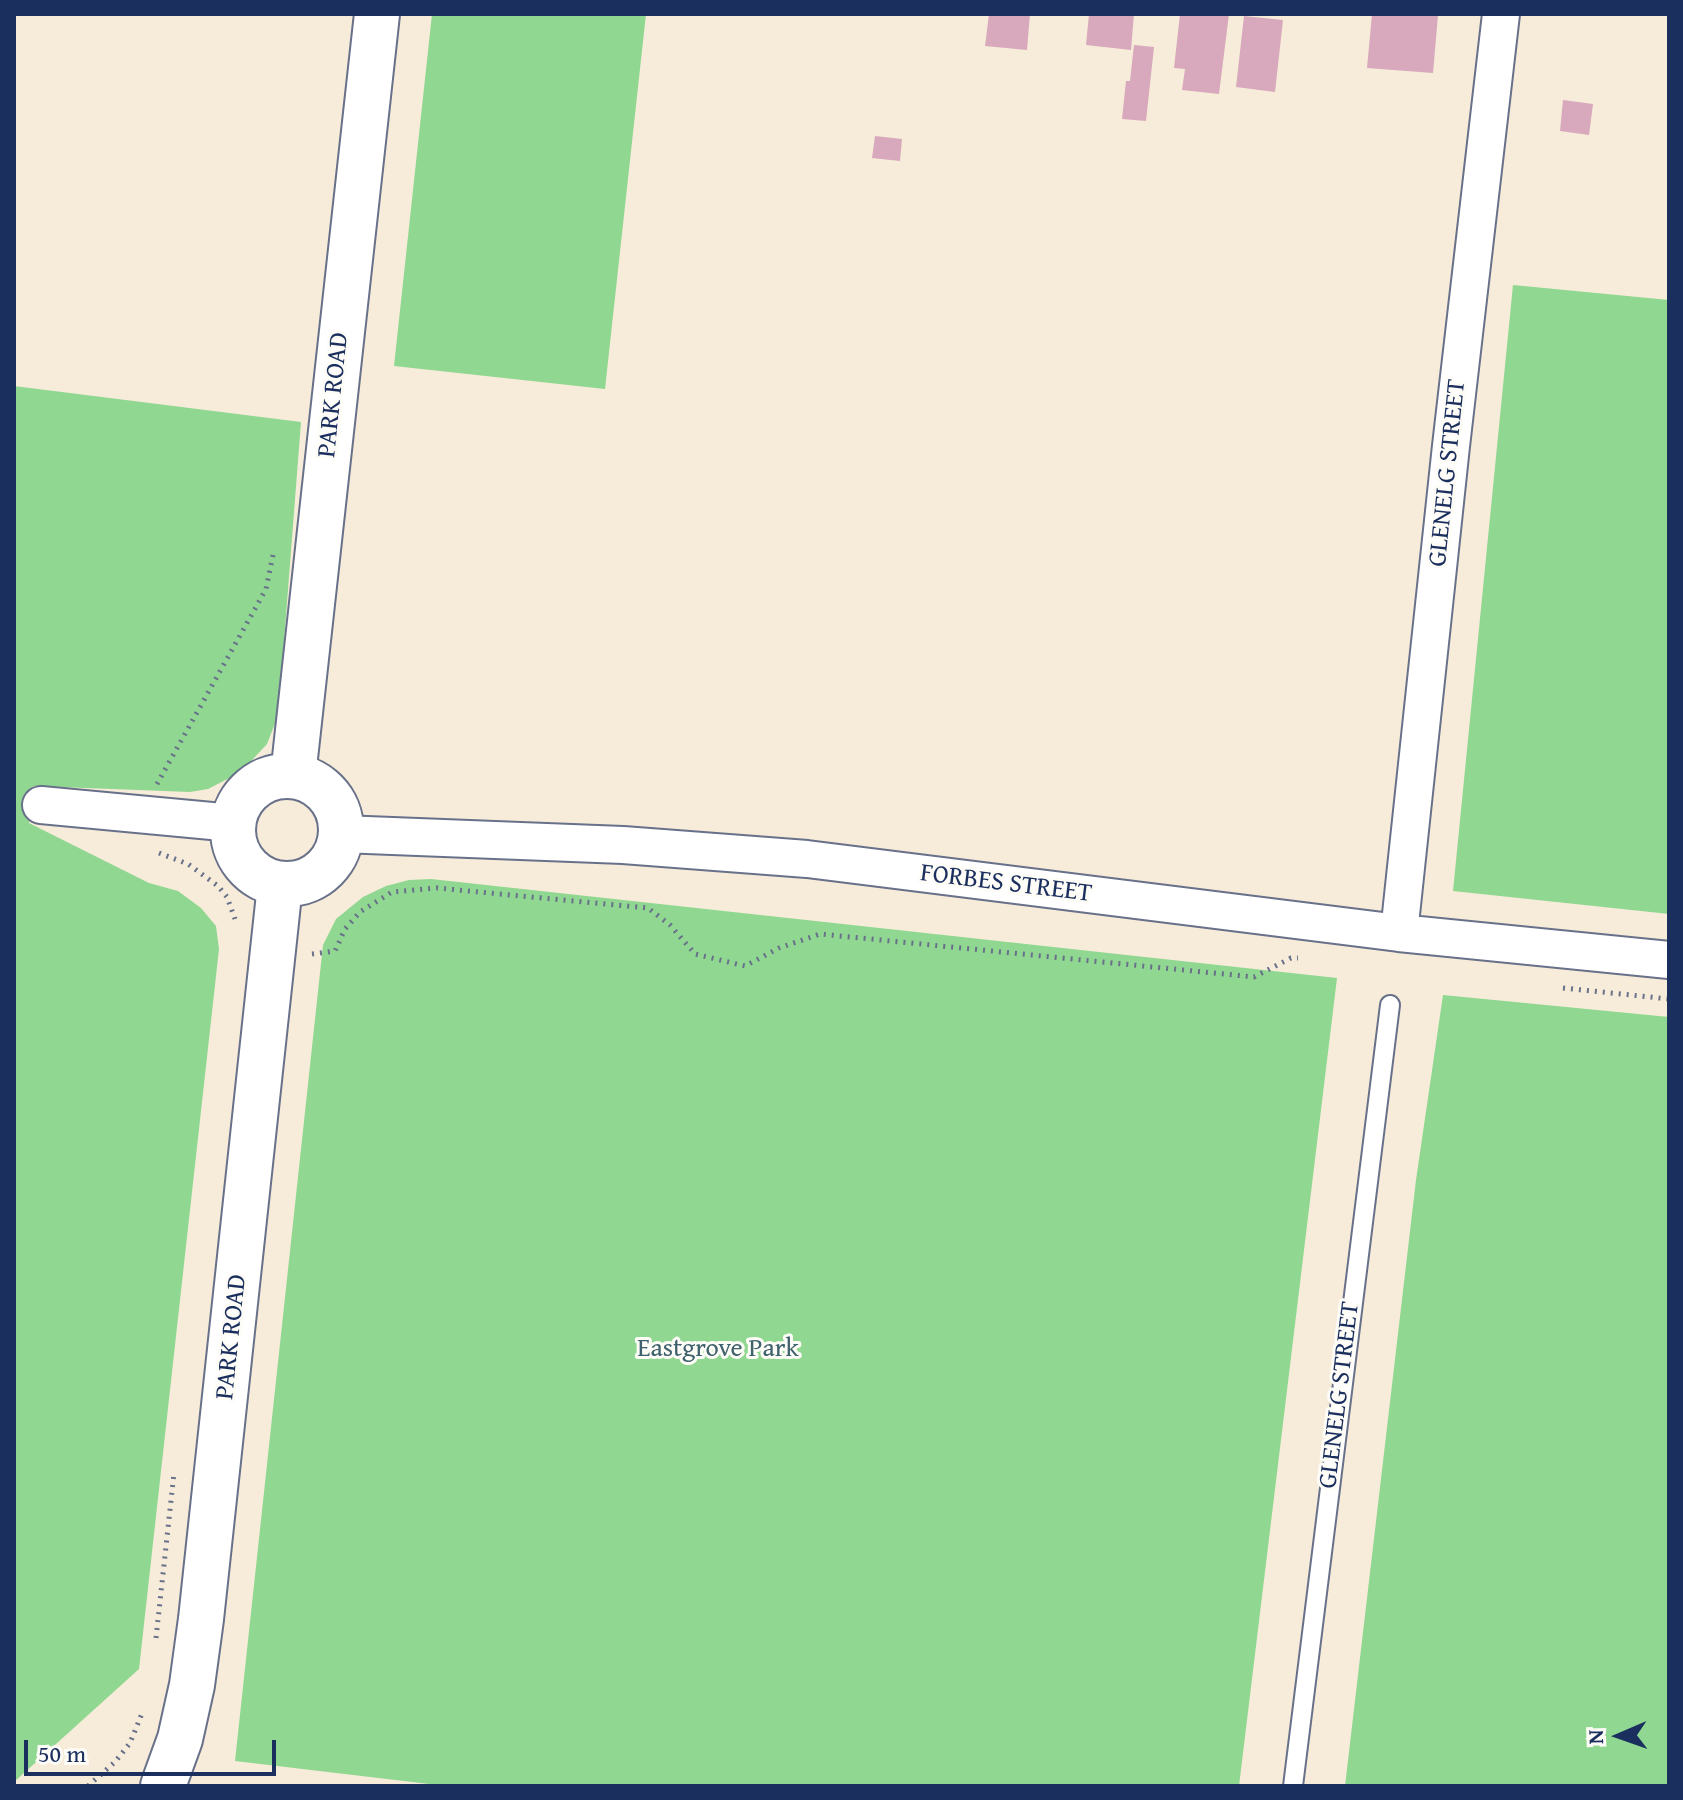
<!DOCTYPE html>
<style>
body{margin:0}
#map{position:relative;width:1683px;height:1800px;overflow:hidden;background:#f6ecd9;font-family:"Gentium Book Plus",serif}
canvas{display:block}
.frame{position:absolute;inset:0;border:16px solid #1b2f5e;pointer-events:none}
.north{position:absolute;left:1579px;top:1696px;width:80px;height:80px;-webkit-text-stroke:6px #fdfcf7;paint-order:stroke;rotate:268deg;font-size:22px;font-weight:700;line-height:32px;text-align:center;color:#1b2f5e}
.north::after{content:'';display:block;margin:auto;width:28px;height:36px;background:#1b2f5e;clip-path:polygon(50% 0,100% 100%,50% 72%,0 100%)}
.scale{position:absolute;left:24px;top:1740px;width:252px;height:36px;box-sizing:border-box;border:4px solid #1b2f5e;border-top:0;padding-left:10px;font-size:24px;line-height:28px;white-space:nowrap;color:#1b2f5e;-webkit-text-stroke:6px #fdfcf7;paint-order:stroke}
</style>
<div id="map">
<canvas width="1683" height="1800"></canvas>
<div class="frame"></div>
<div class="north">N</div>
<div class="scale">50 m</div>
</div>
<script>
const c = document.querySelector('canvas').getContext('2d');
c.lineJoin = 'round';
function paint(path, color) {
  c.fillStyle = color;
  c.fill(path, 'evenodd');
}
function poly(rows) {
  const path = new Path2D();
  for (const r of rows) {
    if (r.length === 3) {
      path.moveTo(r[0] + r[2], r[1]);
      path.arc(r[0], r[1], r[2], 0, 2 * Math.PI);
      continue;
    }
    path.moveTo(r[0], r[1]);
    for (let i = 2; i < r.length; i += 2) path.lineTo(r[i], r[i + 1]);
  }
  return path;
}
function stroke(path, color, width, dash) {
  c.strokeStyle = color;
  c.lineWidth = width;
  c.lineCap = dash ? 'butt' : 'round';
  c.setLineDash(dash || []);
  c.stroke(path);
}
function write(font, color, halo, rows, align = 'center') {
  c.font = font + ' "Gentium Book Plus",serif';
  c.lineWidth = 6;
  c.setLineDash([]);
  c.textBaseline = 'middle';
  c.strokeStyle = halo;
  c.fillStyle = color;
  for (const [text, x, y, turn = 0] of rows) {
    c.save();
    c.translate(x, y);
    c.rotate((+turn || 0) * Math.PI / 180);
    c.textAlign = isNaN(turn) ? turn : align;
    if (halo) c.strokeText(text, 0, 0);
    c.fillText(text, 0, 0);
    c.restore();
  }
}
paint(poly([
 [432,14,646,14,605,389,394,366],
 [1513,285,1669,300,1669,914,1453,891],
 [14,386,301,422,280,693,276,721,267,744,241,772,208,789,190,792,33,786,29,823,149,883,178,891,201,908,216,926,219,949,139,1669,14,1782],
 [431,879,1337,978,1239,1786,446,1786,235,1761,323,945,336,919,363,897,386,886,409,880],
 [1443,995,1669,1017,1669,1786,1345,1786,1416,1180]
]), '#90d791');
paint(poly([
 [989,14,1030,14,1027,50,985,46],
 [1089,14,1134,14,1131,50,1086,45],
 [1180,14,1229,14,1219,94,1182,90,1185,69,1174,68],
 [1372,14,1438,15,1433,73,1367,68],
 [1244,16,1283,20,1275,92,1236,87],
 [1134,45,1154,47,1146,121,1122,119,1126,81,1130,81],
 [1563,100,1593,104,1589,135,1560,131],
 [875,136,902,139,900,161,872,158]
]), '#d8a8bc');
const service = poly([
 [1293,1786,1390,1005]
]);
const minor = poly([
 [41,805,233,823],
 [341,834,623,845,807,859,1399,933,1669,960],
 [1399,933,1451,446,1501,14]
]);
const tertiary = poly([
 [287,830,54],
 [293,776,377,14],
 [163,1786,180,1739,192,1685,201,1619,280,885]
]);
stroke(service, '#687189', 22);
stroke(minor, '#687189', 40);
stroke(tertiary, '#687189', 48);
stroke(poly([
 [157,784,266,589,273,555],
 [159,853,188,864,218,886,227,897,235,919],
 [312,954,335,951,345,929,360,912,392,892,437,888,648,908,670,925,695,954,745,966,779,948,820,934,1254,977,1291,958,1298,958],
 [1563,988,1669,999],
 [156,1638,174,1473],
 [88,1786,115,1762,130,1743,143,1711]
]), '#687189', 5, [2, 6]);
stroke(service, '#fff', 18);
stroke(minor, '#fff', 36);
stroke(tertiary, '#fff', 44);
write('26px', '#1b2f5e', '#fdfcf7', [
 ["PARK ROAD",334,395,-84],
 ["GLENELG STREET",1448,473,-84],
 ["FORBES STREET",1006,884,7],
 ["PARK ROAD",232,1337,-84],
 ["GLENELG STREET",1340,1395,-83]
]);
write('26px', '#3e616d', '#fdfcf7', [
 ["Eastgrove Park",718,1349]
]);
</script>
